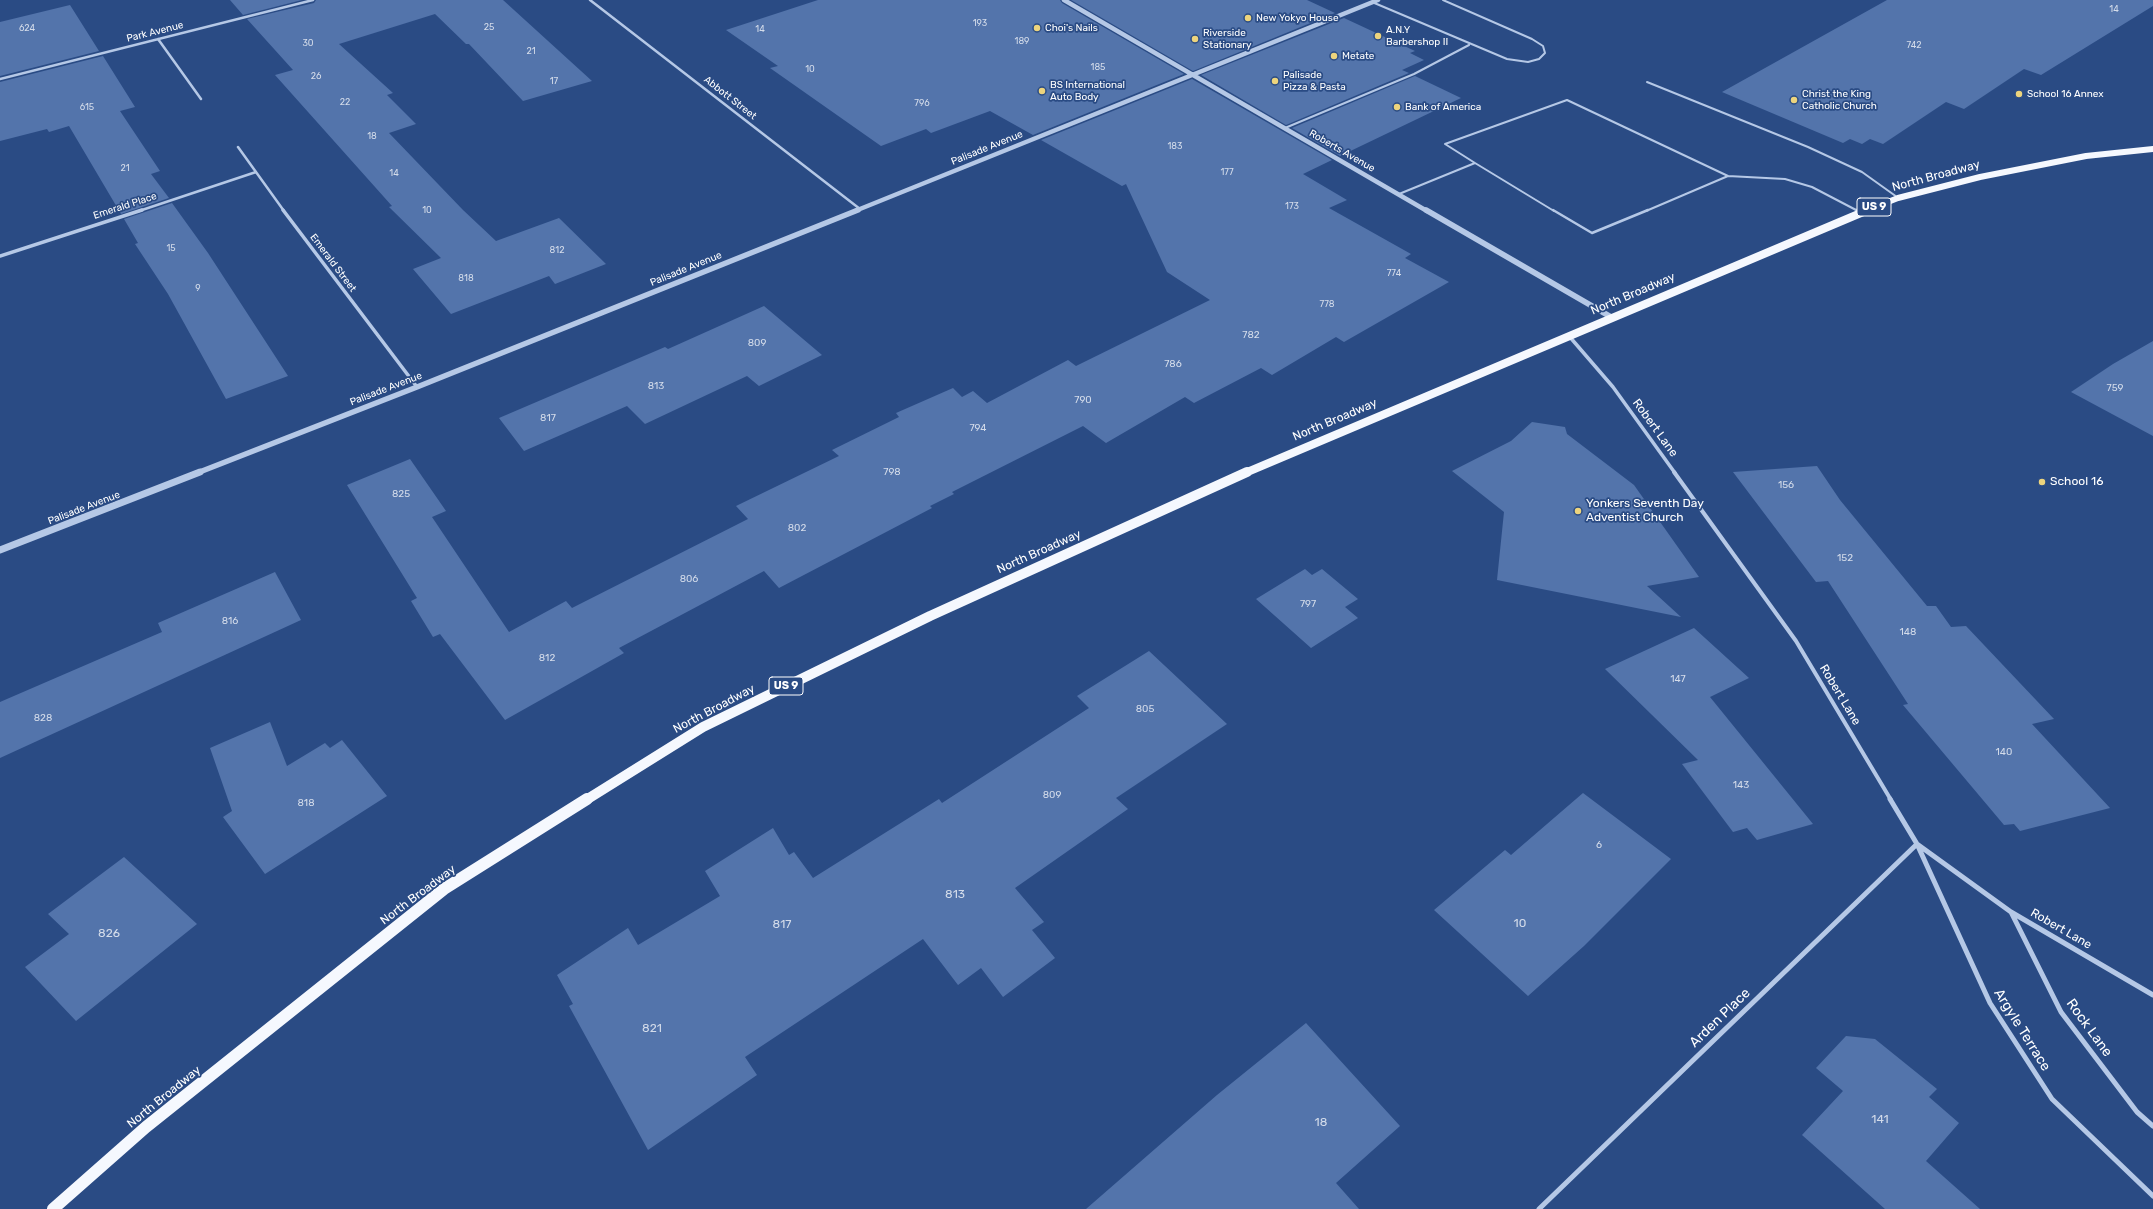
<!DOCTYPE html>
<style>
body{margin:0}
canvas{display:block;background:#2a4b84}
</style>
<canvas width="2153" height="1209"></canvas>
<script>
const c = document.querySelector('canvas').getContext('2d');
c.lineJoin = 'round';
function paint(path, color) {
  c.fillStyle = color;
  c.fill(path, 'evenodd');
}
function poly(rows) {
  const path = new Path2D();
  for (const r of rows) {
    path.moveTo(r[0], r[1]);
    for (let i = 2; i < r.length; i += 2) path.lineTo(r[i], r[i + 1]);
  }
  return path;
}
function stroke(path, color, width, dash) {
  c.strokeStyle = color;
  c.lineWidth = width;
  c.lineCap = dash ? 'butt' : 'round';
  c.setLineDash(dash || []);
  c.stroke(path);
}
function write(font, color, halo, rows, align = 'center') {
  c.font = font + ' Rubik,sans-serif';
  c.lineWidth = 3.5;
  c.setLineDash([]);
  c.textBaseline = 'middle';
  c.strokeStyle = halo;
  c.fillStyle = color;
  for (const [text, x, y, turn = 0] of rows) {
    c.save();
    c.translate(x, y);
    c.rotate((+turn || 0) * Math.PI / 180);
    c.textAlign = isNaN(turn) ? turn : align;
    if (halo) c.strokeText(text, 0, 0);
    c.fillText(text, 0, 0);
    c.restore();
  }
}
paint(poly([
 [230,0,302,0,243,15],
 [316,0,503,0,592,81,523,101,469,44,466,44,435,14,339,44,393,93,387,95,416,124,389,133,463,210,496,241,559,218,606,264,555,284,549,276,451,314,413,269,441,258,389,207,392,206,275,75,293,70,247,19,314,3],
 [818,0,1060,0,1062,3,1184,74,1033,135,990,111,931,133,926,129,881,146,770,68,778,66,726,30],
 [1071,0,1307,0,1335,13,1193,71],
 [1887,0,2153,0,2153,6,2041,75,2024,69,1964,109,1946,102,1883,144,1870,139,1862,144,1850,139,1843,143,1722,92],
 [70,5,99,51,0,76,0,22],
 [1344,18,1415,51,1410,53,1424,60,1402,70,1409,73,1286,125,1201,75],
 [103,56,135,107,120,111,160,171,151,174,169,198,121,214,69,126,49,132,47,129,0,141,0,82],
 [1415,76,1461,98,1340,156,1292,128],
 [1192,79,1332,160,1303,174,1347,200,1329,208,1411,254,1405,258,1449,282,1344,342,1336,337,1272,375,1261,368,1194,403,1185,397,1106,443,1083,426,952,492,954,494,930,506,932,508,779,588,764,571,619,648,624,653,505,720,440,634,433,637,411,601,417,598,347,485,410,459,446,511,432,517,509,632,566,601,572,608,748,519,736,506,839,456,832,450,899,417,896,413,953,388,962,397,973,391,987,403,1068,360,1076,366,1210,300,1167,272,1126,184,1122,186,1041,140],
 [172,203,208,253,288,376,226,399,168,294,135,244,138,243,124,219],
 [764,306,822,355,759,386,747,376,645,424,627,406,524,451,499,418,665,347,668,349],
 [2153,341,2153,436,2071,392,2113,364],
 [1532,422,1565,427,1567,434,1634,485,1699,577,1647,586,1681,617,1497,580,1504,512,1452,471,1511,441],
 [1817,466,1840,500,1927,606,1936,606,1951,627,1966,626,2054,719,2032,724,2110,808,2020,831,2014,824,2004,825,1903,705,1908,704,1828,581,1816,582,1733,472],
 [1305,569,1312,575,1322,569,1358,599,1345,607,1358,618,1311,648,1256,599],
 [275,572,301,620,0,758,0,702,162,632,158,623],
 [1694,628,1749,678,1710,697,1813,824,1757,840,1747,828,1733,832,1682,764,1698,760,1605,669],
 [1149,651,1227,724,1116,798,1128,809,1015,888,1044,922,1032,930,1055,958,1003,997,981,968,958,985,923,939,745,1057,757,1075,648,1150,569,1006,573,1004,557,975,628,928,638,945,720,896,705,871,773,828,789,855,794,852,813,878,939,799,942,803,1089,708,1077,696],
 [270,722,287,766,325,743,330,748,342,740,387,796,265,874,223,817,232,811,210,748],
 [1583,793,1671,859,1584,946,1528,996,1434,910,1505,850,1511,855],
 [124,857,197,924,76,1021,25,967,69,934,48,914],
 [1306,1023,1400,1126,1336,1183,1359,1209,1086,1209,1217,1095],
 [1846,1036,1875,1039,1937,1089,1929,1097,1959,1123,1926,1161,1980,1209,1885,1209,1802,1135,1843,1091,1816,1068]
]), '#5374ab');
stroke(poly([
 [1372,2,1507,59,1528,62,1539,59,1545,53,1543,46,1532,39,1443,0],
 [1647,82,1808,147,1862,172,1897,197],
 [1285,128,1414,74,1469,45],
 [1475,163,1554,211],
 [1475,163,1445,144,1567,100,1728,176,1646,211],
 [1728,176,1785,179,1812,187,1858,211],
 [1399,194,1475,163]
]), '#b5c8e6', 2);
stroke(poly([
 [1553,210,1592,233,1648,210],
 [1856,210,1861,212]
]), '#b5c8e6', 2.5);
stroke(poly([
 [590,0,860,209],
 [158,39,201,99],
 [0,79,313,0],
 [238,147,284,211],
 [139,211,256,172]
]), '#b5c8e6', 2.5);
stroke(poly([
 [283,210,417,387],
 [0,256,142,210],
 [1569,336,1613,387,1675,473]
]), '#b5c8e6', 3.5);
stroke(poly([
 [1674,472,1796,641,1891,800]
]), '#b5c8e6', 4);
stroke(poly([
 [1890,799,1917,844,2011,912,2153,995],
 [2011,912,2061,1012,2137,1112,2153,1126],
 [1539,1209,1917,844,1990,1003,2052,1099,2153,1196]
]), '#b5c8e6', 5);
stroke(poly([
 [1064,0,1427,211],
 [855,211,1378,0]
]), '#b5c8e6', 4.5);
stroke(poly([
 [1426,210,1611,317],
 [197,473,417,387,858,210]
]), '#b5c8e6', 5.5);
stroke(poly([
 [0,550,200,472]
]), '#b5c8e6', 7);
stroke(poly([
 [1865,211,1898,198,1980,177,2086,156,2153,149]
]), '#f5f8fe', 6);
stroke(poly([
 [1245,473,1868,210]
]), '#f5f8fe', 8);
stroke(poly([
 [586,800,703,727,930,616,1247,472]
]), '#f5f8fe', 10);
stroke(poly([
 [53,1209,146,1127,444,889,587,799]
]), '#f5f8fe', 12);
for (const [x, y, r, color] of [
 [1248,18,4,"#edd47d"],
 [1037,28,4,"#edd47d"],
 [1378,36,4,"#edd47d"],
 [1195,39,4,"#edd47d"],
 [1334,56,4,"#edd47d"],
 [1275,81,4,"#edd47d"],
 [1042,91,4,"#edd47d"],
 [2019,94,4,"#edd47d"],
 [1794,100,4,"#edd47d"],
 [1397,107,4,"#edd47d"],
 [2042,482,4,"#edd47d"],
 [1578,511,4,"#edd47d"]
]) {
  const dot = new Path2D();
  dot.arc(x, y, r, 0, 2 * Math.PI);
  c.fillStyle = color;
  c.fill(dot);
  stroke(dot, '#2a4b84', 1.5);
}
write('9px', '#d4dcea', null, [
 ["14",2114,9],
 ["193",980,23],
 ["25",489,27],
 ["624",27,28],
 ["14",760,29],
 ["189",1022,41],
 ["30",308,43],
 ["742",1914,45],
 ["21",531,51],
 ["185",1098,67],
 ["10",810,69],
 ["26",316,76],
 ["17",554,81],
 ["22",345,102],
 ["796",922,103],
 ["615",87,107],
 ["18",372,136],
 ["183",1175,146],
 ["21",125,168],
 ["177",1227,172],
 ["14",394,173],
 ["173",1292,206],
 ["10",427,210],
 ["15",171,248],
 ["812",557,250],
 ["774",1394,273],
 ["818",466,278],
 ["9",198,288],
 ["778",1327,304]
]);
write('10px', '#fff', '#2a4b84', [
 ["New Yokyo House",1256,18],
 ["Choi's Nails",1045,28],
 ["A.N.Y",1386,30],
 ["Barbershop II",1386,42],
 ["Riverside",1203,33],
 ["Stationary",1203,45],
 ["Metate",1342,56],
 ["Palisade",1283,75],
 ["Pizza & Pasta",1283,87],
 ["BS International",1050,85],
 ["Auto Body",1050,97],
 ["Christ the King",1802,94],
 ["Catholic Church",1802,106],
 ["School 16 Annex",2027,94],
 ["Bank of America",1405,107]
], 'left');
write('10px', '#fff', '#2a4b84', [
 ["Park Avenue",155,32,-14],
 ["Abbott Street",730,98,38],
 ["Palisade Avenue",987,148,-22],
 ["Roberts Avenue",1342,151,30],
 ["Emerald Place",125,206,-18],
 ["Emerald Street",333,263,53],
 ["Palisade Avenue",686,269,-22],
 ["Palisade Avenue",386,389,-21],
 ["Palisade Avenue",84,508,-21]
]);
write('10px', '#d4dcea', null, [
 ["782",1251,335],
 ["809",757,343],
 ["786",1173,364],
 ["813",656,386],
 ["759",2115,388],
 ["790",1083,400],
 ["817",548,418],
 ["794",978,428],
 ["798",892,472],
 ["156",1786,485],
 ["825",401,494],
 ["802",797,528],
 ["152",1845,558],
 ["806",689,579],
 ["797",1308,604],
 ["816",230,621],
 ["148",1908,632],
 ["812",547,658],
 ["147",1678,679],
 ["805",1145,709],
 ["828",43,718],
 ["140",2004,752],
 ["143",1741,785],
 ["809",1052,795],
 ["818",306,803],
 ["6",1599,845]
]);
for (const [x, y, w] of [
 [1874,207,34],
 [786,686,34]
]) {
  const box = new Path2D();
  box.roundRect(x - w / 2, y - 9, w, 18, 3);
  c.fillStyle = '#2a4b84';
  c.fill(box);
  stroke(box, '#fff', 1);
}
write('bold 11px', '#fff', null, [
 ["US 9",1874,207],
 ["US 9",786,686]
]);
write('12px', '#fff', '#2a4b84', [
 ["North Broadway",1936,176,-15],
 ["North Broadway",1633,294,-23],
 ["North Broadway",1335,420,-23],
 ["Robert Lane",1655,428,54],
 ["North Broadway",1039,552,-24],
 ["Robert Lane",1840,695,59],
 ["North Broadway",714,709,-28],
 ["North Broadway",418,895,-37],
 ["Robert Lane",2061,929,30],
 ["North Broadway",164,1097,-39]
]);
write('12px', '#fff', '#2a4b84', [
 ["School 16",2050,482],
 ["Yonkers Seventh Day",1586,504],
 ["Adventist Church",1586,518]
], 'left');
write('12px', '#d4dcea', null, [
 ["813",955,895],
 ["10",1520,924],
 ["817",782,925],
 ["826",109,934],
 ["821",652,1029],
 ["141",1880,1120],
 ["18",1321,1123]
]);
write('14px', '#fff', '#2a4b84', [
 ["Arden Place",1720,1018,-44],
 ["Rock Lane",2089,1028,54],
 ["Argyle Terrace",2022,1030,58]
]);
</script>
